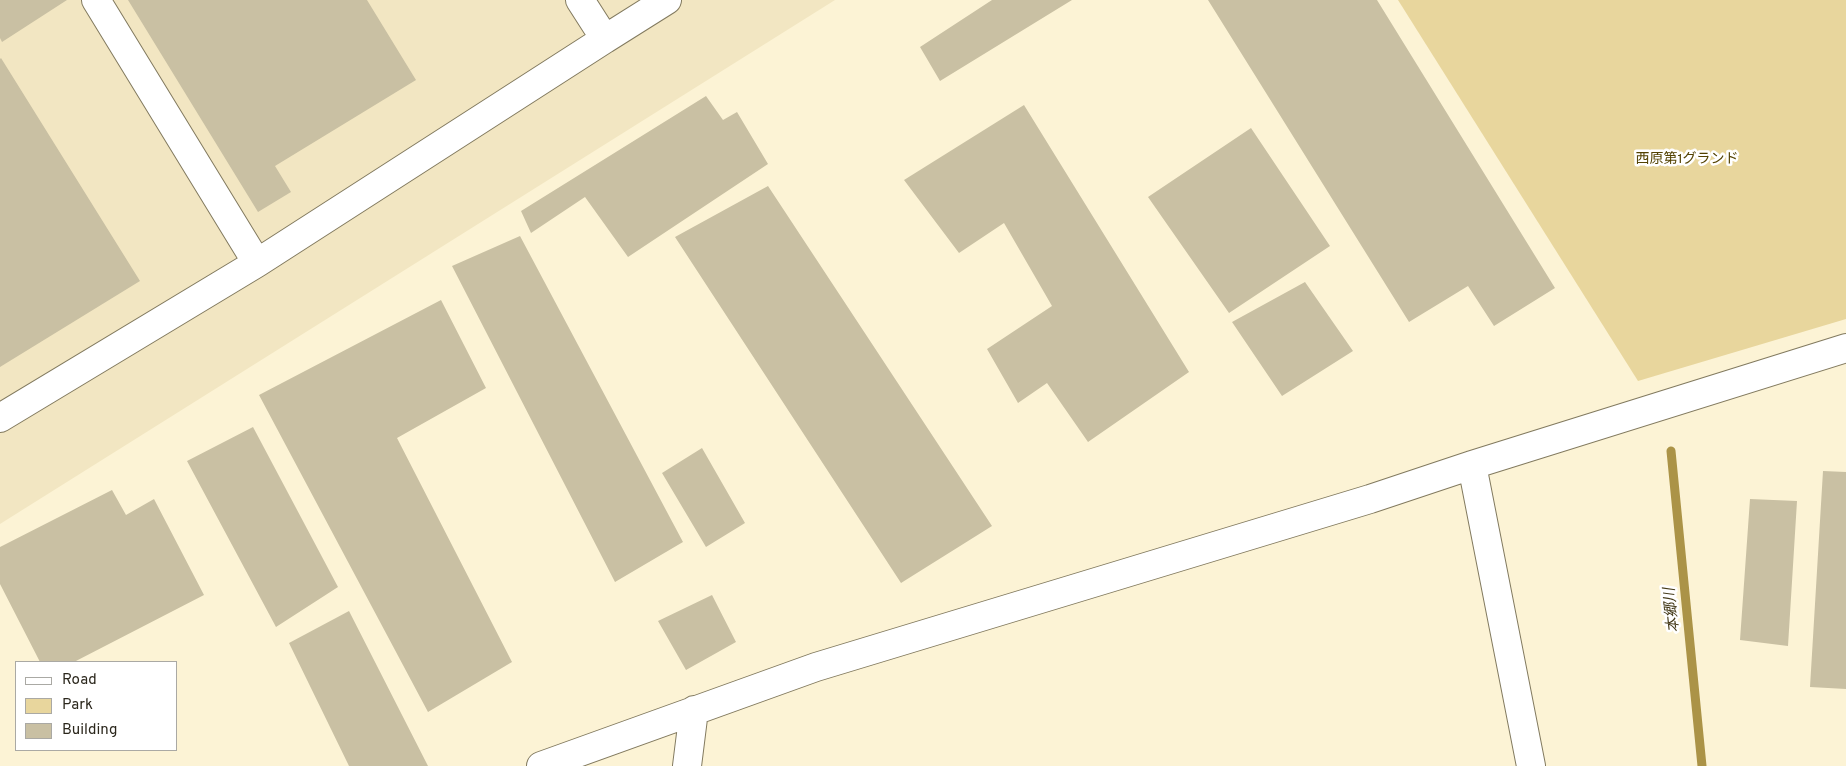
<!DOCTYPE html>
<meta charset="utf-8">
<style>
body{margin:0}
#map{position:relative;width:1846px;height:766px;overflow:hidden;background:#fcf3d5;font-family:Overpass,sans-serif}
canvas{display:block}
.legend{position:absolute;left:15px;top:661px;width:162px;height:90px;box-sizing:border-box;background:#fff;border:1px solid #aaa9a4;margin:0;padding:6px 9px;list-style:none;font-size:15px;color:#2b271c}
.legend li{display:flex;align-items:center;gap:10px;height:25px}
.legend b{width:25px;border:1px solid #aaa9a4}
</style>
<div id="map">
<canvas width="1846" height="766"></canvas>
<ul class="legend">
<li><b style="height:6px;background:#fff"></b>Road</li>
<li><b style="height:14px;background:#e8d69d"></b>Park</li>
<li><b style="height:14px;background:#c9c0a3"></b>Building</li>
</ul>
</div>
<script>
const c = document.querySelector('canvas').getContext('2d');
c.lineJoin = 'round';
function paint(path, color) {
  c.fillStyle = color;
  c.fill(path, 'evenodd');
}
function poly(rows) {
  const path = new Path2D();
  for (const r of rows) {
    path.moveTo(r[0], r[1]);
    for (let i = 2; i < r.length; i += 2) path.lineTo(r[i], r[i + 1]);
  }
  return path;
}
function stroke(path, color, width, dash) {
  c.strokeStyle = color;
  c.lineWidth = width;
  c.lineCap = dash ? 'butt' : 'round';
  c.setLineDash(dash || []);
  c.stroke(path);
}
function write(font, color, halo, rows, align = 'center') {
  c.font = font + ' Overpass,"Noto Sans JP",sans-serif';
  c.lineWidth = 5;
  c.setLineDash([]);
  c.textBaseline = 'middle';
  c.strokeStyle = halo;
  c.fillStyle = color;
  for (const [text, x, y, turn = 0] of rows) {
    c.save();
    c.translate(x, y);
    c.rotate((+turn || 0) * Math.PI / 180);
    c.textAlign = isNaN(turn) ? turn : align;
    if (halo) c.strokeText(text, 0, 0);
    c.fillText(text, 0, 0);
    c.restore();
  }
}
paint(poly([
 [0,0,835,0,0,524]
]), '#f2e6c2');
paint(poly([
 [1398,0,1846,0,1846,319,1638,381]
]), '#e8d69d');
stroke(poly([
 [1671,451,1702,766]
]), '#ab9347', 9);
paint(poly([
 [0,0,67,0,2,42,0,38],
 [128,0,367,0,416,80,275,166,291,192,258,212],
 [992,0,1072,0,940,81,920,47],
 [1208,0,1377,0,1555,288,1494,326,1468,286,1409,322],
 [1,58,140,281,0,367,0,59],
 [706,96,723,120,737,112,768,164,628,257,585,197,531,233,521,211],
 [1024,105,1189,372,1088,442,1047,383,1018,403,987,349,1052,306,1004,223,959,253,904,180],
 [1251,128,1330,246,1229,313,1148,197],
 [768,186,992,526,901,583,675,237],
 [520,236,683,542,615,582,452,266],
 [1305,282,1353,351,1282,396,1232,322],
 [441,300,486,388,397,438,512,662,428,712,259,395],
 [253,427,338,587,276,627,187,461],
 [702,448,745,523,706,547,662,473],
 [1823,471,1846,472,1846,689,1810,687],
 [112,490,126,515,154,499,204,595,74,662,40,662,0,584,0,547],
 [1750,499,1797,501,1788,646,1740,640],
 [712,595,736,642,686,670,658,621],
 [349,611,428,766,349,766,289,643]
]), '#c9c0a3');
const minor = poly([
 [580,0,605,39,667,0],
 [257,263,605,39],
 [0,418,257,263,96,0],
 [1472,465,1531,766],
 [541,766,816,667,1370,499,1472,465,1846,348],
 [687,766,694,710]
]);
stroke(minor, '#827a5f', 30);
stroke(minor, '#fff', 28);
write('14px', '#534202', '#fff', [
 ["西原第1グランド",1687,160]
]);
write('italic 15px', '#433917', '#fff', [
 ["本郷川",1673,610,-96]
]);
</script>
